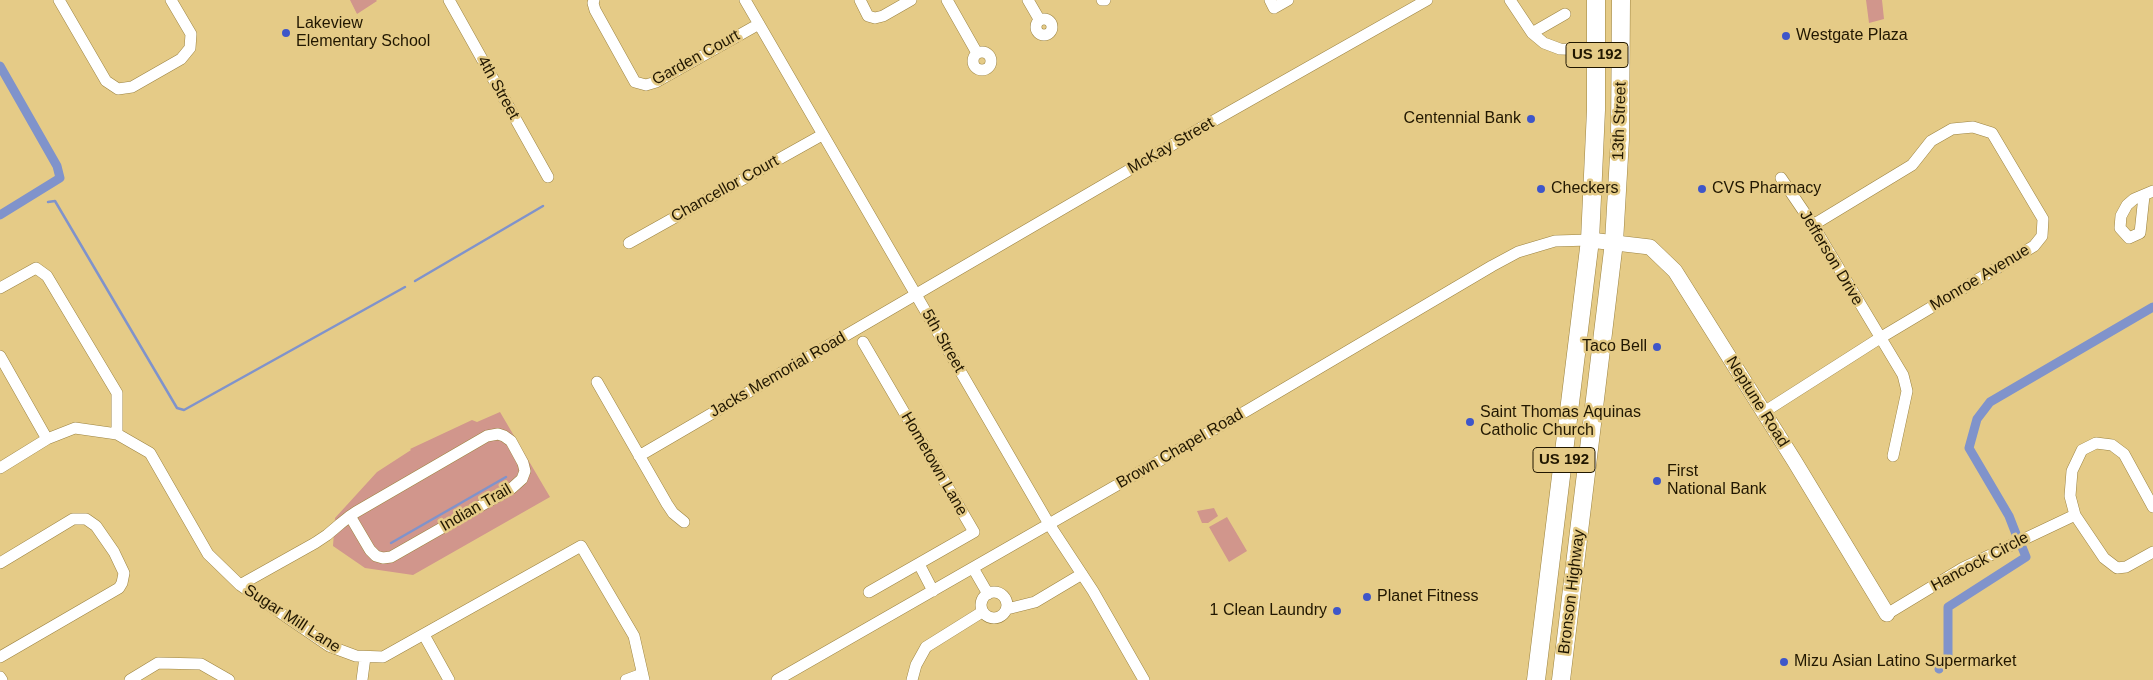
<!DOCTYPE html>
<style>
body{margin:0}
canvas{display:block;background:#e5cb87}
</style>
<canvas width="2153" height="680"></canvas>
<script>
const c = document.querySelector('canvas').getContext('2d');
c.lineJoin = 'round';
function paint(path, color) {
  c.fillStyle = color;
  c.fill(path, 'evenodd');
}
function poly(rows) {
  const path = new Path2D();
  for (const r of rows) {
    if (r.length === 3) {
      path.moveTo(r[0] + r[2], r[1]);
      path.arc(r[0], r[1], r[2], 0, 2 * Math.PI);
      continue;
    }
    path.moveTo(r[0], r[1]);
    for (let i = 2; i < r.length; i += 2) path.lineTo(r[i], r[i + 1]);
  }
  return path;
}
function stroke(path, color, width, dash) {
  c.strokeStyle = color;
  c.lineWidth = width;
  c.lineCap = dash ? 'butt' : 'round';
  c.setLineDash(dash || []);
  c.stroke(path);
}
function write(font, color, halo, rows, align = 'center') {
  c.font = font + ' Arial,sans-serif';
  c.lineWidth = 5;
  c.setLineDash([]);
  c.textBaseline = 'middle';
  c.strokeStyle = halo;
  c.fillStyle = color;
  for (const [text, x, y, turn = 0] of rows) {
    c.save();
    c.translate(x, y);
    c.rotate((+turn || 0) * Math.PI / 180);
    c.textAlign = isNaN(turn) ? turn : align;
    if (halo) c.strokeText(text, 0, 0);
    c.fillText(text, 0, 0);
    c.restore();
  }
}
paint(poly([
 [350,0,376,0,377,1,357,14],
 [1866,0,1882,0,1884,19,1869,23],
 [500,412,550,497,413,575,365,568,333,546,335,518,377,472,411,450,410,449,472,420,477,422],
 [1214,508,1218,516,1208,523,1202,523,1197,511],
 [1227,517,1247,551,1229,562,1209,527]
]), '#d1968c');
stroke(poly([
 [48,202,55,201,177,408,184,410,405,287],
 [415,281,543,206],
 [391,543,506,477]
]), '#8093cb', 2.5);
stroke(poly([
 [0,66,57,166,60,178,0,215],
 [2016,534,2009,516,1969,448,1977,419,1990,402,2153,307],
 [1939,669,1948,657,1948,607,2026,557,2022,547]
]), '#8093cb', 9);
const minor = poly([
 [59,0,106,81,118,89,132,87,181,59,190,48,191,34,171,0],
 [449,0,548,177],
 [594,0,593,3,595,10,635,82,646,85,656,82,759,24],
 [745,0,1049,524,1093,591,1144,680],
 [860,0,868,16,875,18,883,16,911,0],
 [947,0,977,53],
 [1028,0,1039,19],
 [1102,0,1105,0],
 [1270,0,1274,8,1288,0],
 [1510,0,1532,33,1544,43,1560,49,1597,50],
 [1044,27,8],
 [1532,33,1565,14],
 [982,61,9],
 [1781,178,1813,225,1903,375,1907,391,1893,456],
 [2144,196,2140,233,2129,238,2120,228,2121,216,2127,205,2134,199,2153,191],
 [629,243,822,135],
 [0,288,36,268,47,276,117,393,117,434],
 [863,342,974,532,869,592],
 [0,356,47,439],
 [597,382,667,504,673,513,684,522],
 [1764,412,1880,338,2034,246,2042,236,2043,219,1992,133,1973,127,1952,129,1931,141,1912,165,1813,225],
 [639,456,1208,124,1427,0],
 [0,468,47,439,75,428,117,434,150,453,208,554,240,585,329,646,356,656,383,657,581,546,634,636,644,680],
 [2153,507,2124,454,2112,445,2096,443,2082,450,2072,471,2070,496,2075,515,2104,558,2117,568,2126,567,2153,552],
 [0,563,73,519,86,519,96,526,114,552,124,573,122,583,119,588,0,657],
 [919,564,933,591],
 [973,568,988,594],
 [240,585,315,543,327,535,340,524,350,516,356,512,487,436,498,434,504,436,511,441,523,463,525,471,522,479,512,488,391,557,383,558,376,556,370,550,350,516],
 [994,605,13],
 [1007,609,1035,602,1082,574],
 [1887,614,1963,568,2075,515],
 [424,635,449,680],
 [0,677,2,680],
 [130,680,158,663,201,664,229,680],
 [362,680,365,657],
 [626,680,642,674],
 [777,680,1248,410,1492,266,1518,252,1555,241,1590,240],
 [912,680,916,665,926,647,982,612]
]);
const major = poly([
 [1590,240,1650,247,1675,271,1795,462,1887,614]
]);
const highway = poly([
 [1536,680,1590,240,1596,110,1596,0],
 [1561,680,1614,242,1620,139,1621,0]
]);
stroke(minor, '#9c8340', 12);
stroke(major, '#9c8340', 16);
stroke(highway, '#9c8340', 19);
stroke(minor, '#fff', 11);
stroke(major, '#fff', 15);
stroke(highway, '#fff', 18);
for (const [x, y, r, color] of [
 [286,33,5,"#3e56c9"],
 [1786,36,5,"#3e56c9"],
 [1531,119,5,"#3e56c9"],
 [1541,189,5,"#3e56c9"],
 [1702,189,5,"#3e56c9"],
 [1657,347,5,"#3e56c9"],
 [1470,422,5,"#3e56c9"],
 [1657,481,5,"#3e56c9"],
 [1367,597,5,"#3e56c9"],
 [1337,611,5,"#3e56c9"],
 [1784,662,5,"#3e56c9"]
]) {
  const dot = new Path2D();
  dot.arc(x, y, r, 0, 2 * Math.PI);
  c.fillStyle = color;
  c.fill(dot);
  stroke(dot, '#e5cb87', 2);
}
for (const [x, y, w] of [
 [1597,55,62],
 [1564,460,62]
]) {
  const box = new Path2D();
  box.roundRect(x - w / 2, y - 12.5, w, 25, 4);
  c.fillStyle = '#e5cb87';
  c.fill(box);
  stroke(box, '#211700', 1);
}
write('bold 15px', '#211700', null, [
 ["US 192",1597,55],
 ["US 192",1564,460]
]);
write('16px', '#211700', '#e5cb87', [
 ["Lakeview",296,24],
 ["Elementary School",296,42],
 ["Westgate Plaza",1796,36],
 ["Centennial Bank",1521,119,"right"],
 ["Checkers",1551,189],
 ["CVS Pharmacy",1712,189],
 ["Taco Bell",1647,347,"right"],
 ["Saint Thomas Aquinas",1480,413],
 ["Catholic Church",1480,431],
 ["First",1667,472],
 ["National Bank",1667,490],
 ["Planet Fitness",1377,597],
 ["1 Clean Laundry",1327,611,"right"],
 ["Mizu Asian Latino Supermarket",1794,662]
], 'left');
write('16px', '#211700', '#e5cb87', [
 ["Garden Court",696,58,-29],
 ["4th Street",498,88,61],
 ["13th Street",1620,121,-88],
 ["McKay Street",1171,146,-30],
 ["Chancellor Court",725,189,-29],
 ["Jefferson Drive",1831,258,59],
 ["Monroe Avenue",1980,278,-31],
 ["5th Street",943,341,60],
 ["Jacks Memorial Road",778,375,-30],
 ["Neptune Road",1757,402,58],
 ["Brown Chapel Road",1180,449,-30],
 ["Hometown Lane",934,464,60],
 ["Indian Trail",476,508,-30],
 ["Hancock Circle",1980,562,-28],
 ["Bronson Highway",1572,592,-83],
 ["Sugar Mill Lane",292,619,33]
]);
</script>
